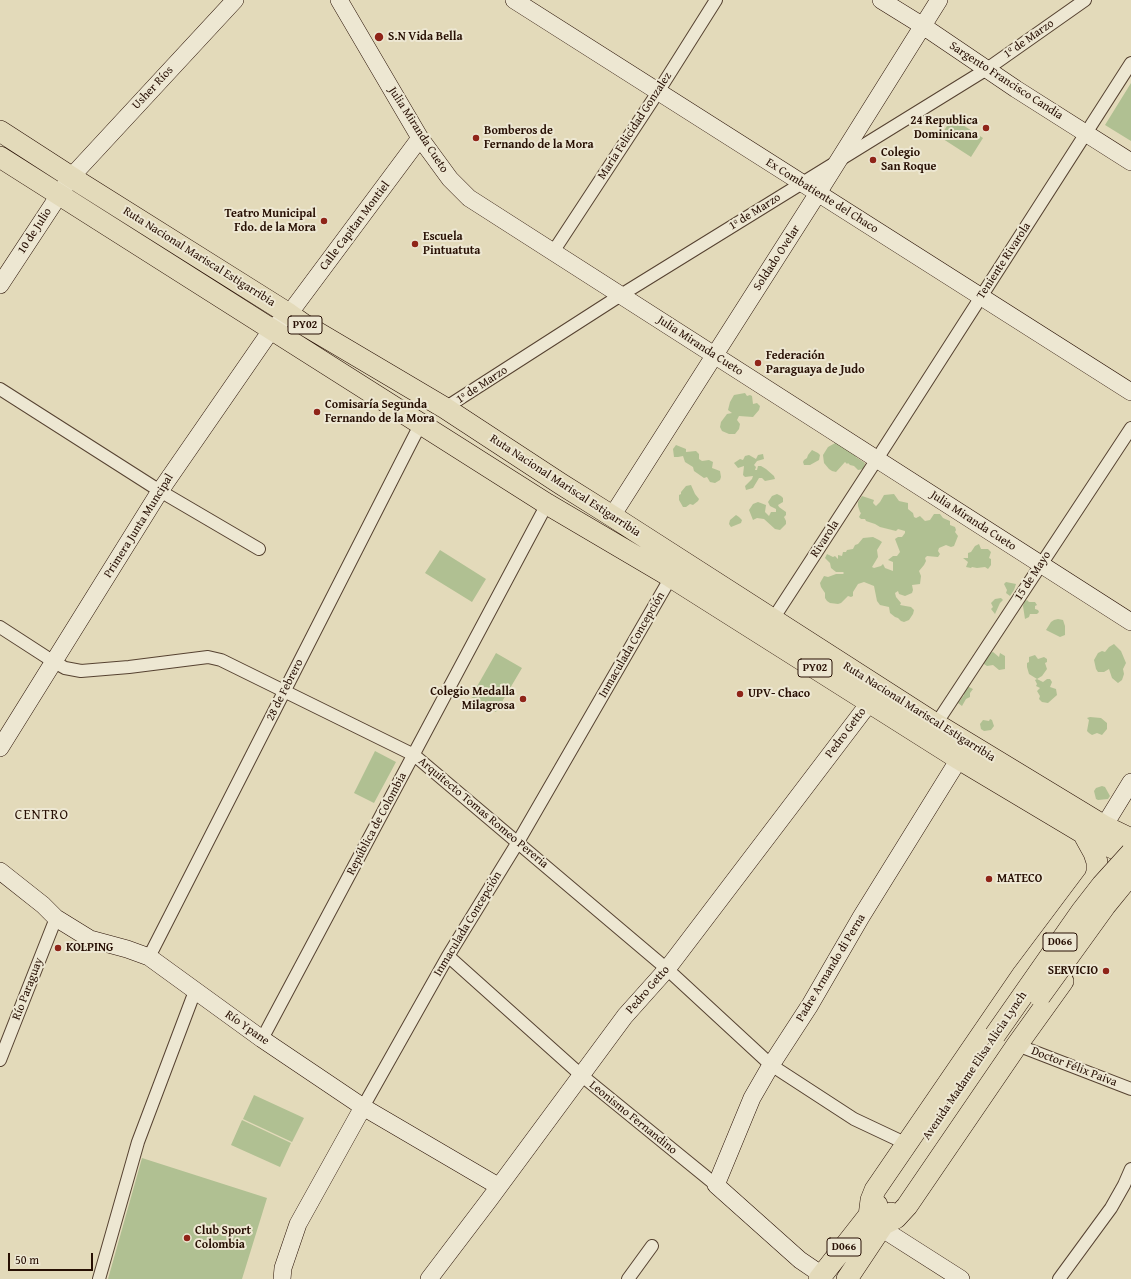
<!DOCTYPE html>
<meta charset="utf-8">
<style>
body{margin:0}
#map{position:relative;width:1131px;height:1279px;overflow:hidden;background:#e3daba;font-family:"Gentium Book Plus",serif}
canvas{display:block}
.scale{position:absolute;left:8px;top:1253px;width:85px;height:18px;box-sizing:border-box;border:2px solid #270f03;border-top:0;padding-left:5px;font-size:12px;line-height:14px;white-space:nowrap;color:#270f03;-webkit-text-stroke:3px #ede7d2;paint-order:stroke}
</style>
<div id="map">
<canvas width="1131" height="1279"></canvas>
<div class="scale">50 m</div>
</div>
<script>
const c = document.querySelector('canvas').getContext('2d');
c.lineJoin = 'round';
function paint(path, color) {
  c.fillStyle = color;
  c.fill(path, 'evenodd');
}
function poly(rows) {
  const path = new Path2D();
  for (const r of rows) {
    path.moveTo(r[0], r[1]);
    for (let i = 2; i < r.length; i += 2) path.lineTo(r[i], r[i + 1]);
  }
  return path;
}
function stroke(path, color, width, dash) {
  c.strokeStyle = color;
  c.lineWidth = width;
  c.lineCap = dash ? 'butt' : 'round';
  c.setLineDash(dash || []);
  c.stroke(path);
}
function write(font, color, halo, rows, align = 'center') {
  c.font = font + ' "Gentium Book Plus",serif';
  c.lineWidth = 4;
  c.setLineDash([]);
  c.textBaseline = 'middle';
  c.strokeStyle = halo;
  c.fillStyle = color;
  for (const [text, x, y, turn = 0] of rows) {
    c.save();
    c.translate(x, y);
    c.rotate((+turn || 0) * Math.PI / 180);
    c.textAlign = isNaN(turn) ? turn : align;
    if (halo) c.strokeText(text, 0, 0);
    c.fillText(text, 0, 0);
    c.restore();
  }
}
paint(poly([
 [1131,83,1131,141,1105,125],
 [952,118,983,138,971,157,940,137],
 [82,197,83,197,265,311],
 [745,393,747,396,750,395,752,396,753,404,757,403,760,406,759,410,753,417,739,416,737,420,740,424,739,429,735,434,729,434,722,431,720,427,721,422,727,414,732,413,728,410,730,402,734,395],
 [837,442,857,455,856,457,865,463,864,469,858,470,854,466,850,465,848,463,847,464,845,462,836,472,832,471,829,469,824,463,823,455,828,447],
 [676,445,686,449,686,452,696,451,699,454,699,459,702,461,709,460,713,462,712,468,720,471,721,477,720,480,715,483,710,482,707,477,704,478,694,471,693,467,685,462,683,456,678,457,674,457,673,449],
 [812,450,818,453,820,455,819,460,810,465,804,465,803,462,804,460,807,458,808,455],
 [763,454,764,459,757,461,754,465,756,467,755,470,757,470,758,466,761,466,766,469,774,476,775,479,765,481,762,478,759,478,753,488,746,490,745,486,752,479,753,476,745,477,743,475,744,466,738,468,734,463,740,459,743,460,745,456,749,455,756,459,758,455],
 [691,485,695,494,699,499,698,501,693,505,690,504,686,507,683,507,679,500,679,495,681,494,681,492,686,486],
 [777,494,781,496,783,498,783,502,778,505,779,507,786,512,786,515,784,517,786,521,786,524,780,530,775,529,764,519,757,518,753,520,749,510,753,504,758,502,766,505,765,512,769,516,771,512,776,512,776,509,770,506,768,502,772,496],
 [894,494,899,501,908,503,908,509,913,513,914,517,916,518,920,516,925,521,930,520,934,514,940,514,943,518,950,521,950,525,955,527,956,530,955,532,958,536,954,546,951,547,946,545,939,548,938,551,940,554,938,557,927,556,925,558,926,561,924,565,919,571,921,576,920,584,912,585,913,590,912,593,905,596,899,594,898,591,895,593,896,597,901,603,900,605,911,607,914,610,913,614,909,620,904,622,901,621,898,618,895,617,890,613,889,607,880,605,877,601,874,586,864,582,858,584,853,592,853,596,851,597,848,596,841,603,838,604,830,603,827,601,825,598,825,593,821,587,820,583,824,576,828,577,836,574,843,574,844,573,843,572,836,572,831,568,830,563,825,558,827,554,833,557,835,556,838,559,838,555,842,556,843,552,846,552,847,550,853,549,855,545,858,544,863,538,873,537,879,540,882,542,877,550,878,557,872,567,874,568,881,566,883,564,885,568,893,571,893,562,888,560,893,556,897,556,900,552,895,539,898,537,902,537,905,533,905,531,898,529,896,531,880,527,875,524,866,521,865,519,861,519,859,517,861,513,860,512,858,506,858,502,862,496,874,500,873,503,876,506,880,502,884,495],
 [736,515,739,517,742,520,741,523,731,527,729,524,730,520],
 [979,544,981,549,988,549,991,552,989,558,991,559,991,565,988,569,985,567,977,568,972,567,971,568,966,567,968,562,963,558,968,558,968,553,971,552,975,546],
 [440,550,486,579,472,602,425,573],
 [1006,582,1016,584,1014,590,1010,596,1006,593,1007,590,1004,584],
 [1001,598,1003,600,1000,603,995,614,991,609,993,607,991,603,995,599],
 [1027,600,1029,602,1035,602,1037,605,1035,606,1035,609,1038,610,1039,612,1037,614,1030,614,1029,617,1025,619,1023,606,1024,602],
 [1058,619,1063,620,1065,626,1065,635,1060,637,1046,630,1051,622,1054,620],
 [1114,644,1121,651,1126,663,1123,669,1124,674,1122,680,1118,683,1112,678,1109,669,1104,672,1098,672,1096,669,1094,660,1098,653,1102,651,1105,652,1109,647],
 [993,652,999,657,1000,653,1005,656,1005,669,999,670,993,665,987,666,984,664,984,661,990,653],
 [496,653,522,668,496,712,471,697],
 [1035,655,1038,659,1044,657,1047,659,1047,662,1045,663,1047,669,1042,676,1037,679,1043,682,1047,679,1050,679,1052,682,1050,687,1056,689,1057,695,1048,703,1042,702,1039,699,1040,696,1037,691,1040,688,1036,686,1037,684,1035,680,1037,679,1029,674,1027,667,1027,663,1029,662,1029,657],
 [967,686,973,689,970,693,970,697,966,699,962,706,958,703,964,695,963,691],
 [1090,717,1101,718,1107,723,1107,729,1102,735,1097,733,1092,735,1089,733,1087,731,1089,720,1087,718],
 [990,719,992,720,994,726,991,730,984,731,981,729,980,724,983,720,989,721],
 [375,751,396,762,374,803,354,793],
 [1102,786,1105,787,1110,796,1108,799,1098,800,1096,799,1094,791,1096,788],
 [254,1095,304,1118,292,1142,243,1119],
 [242,1120,291,1143,280,1167,231,1145],
 [142,1158,267,1198,242,1279,108,1279]
]), '#b0c092');
const street = poly([
 [553,252,658,92,716,0],
 [0,389,160,491,259,549],
 [445,408,621,295,987,69,1085,0],
 [773,619,877,459,1131,63],
 [0,627,54,662,65,668,81,671,129,667,208,657,221,660,414,755,667,969,771,1065,854,1119,907,1144],
 [936,724,1131,428],
 [448,956,581,1075,716,1185],
 [149,957,421,423],
 [262,1039,547,504],
 [1017,1045,1131,1089],
 [0,1060,56,918],
 [363,1107,448,956,518,842,671,577],
 [99,1279,138,1142,195,991],
 [628,1279,652,1246],
 [1059,1279,1111,1208,1124,1185,1131,1169]
]);
const secondary = poly([
 [339,0,420,138,450,179,469,198,1131,622],
 [514,0,1131,392],
 [881,0,923,26,1016,89,1131,162],
 [0,285,71,177,235,0],
 [612,516,818,193,939,0],
 [0,748,160,491,272,329,289,314,420,138],
 [1104,826,1131,782],
 [0,871,43,905,56,918,90,939,127,949,149,957,262,1039,363,1107,498,1186],
 [881,1228,961,1279],
 [822,1275,800,1260,716,1185,752,1098,771,1065,810,1005,861,917,959,759],
 [282,1279,283,1268,298,1224,363,1107],
 [429,1279,489,1200,625,1016,667,969,870,702]
]);
const highway = poly([
 [0,131,82,184,289,314,303,324,445,408,561,484,612,516,936,724,1104,826,1131,839],
 [0,157,547,504,671,577,959,759,1083,833,1131,857],
 [869,1216,871,1200,875,1190,1023,974,1095,878,1097,872,1097,862,1094,853,1083,833],
 [884,1224,896,1218,907,1206,1017,1045,1063,981],
 [819,1279,877,1205],
 [847,1279,891,1213]
]);
stroke(street, '#564231', 14);
stroke(secondary, '#270f03', 18);
stroke(highway, '#270f03', 22);
stroke(street, '#ede7d2', 12);
stroke(secondary, '#ede7d2', 17);
stroke(highway, '#e3daba', 21);
const highwayBridge = poly([
 [1040,996,1105,906,1131,874],
 [995,1035,1081,912,1102,885,1131,853]
]);
stroke(highwayBridge, '#270f03', 22, []);
stroke(highwayBridge, '#e3daba', 21);
for (const [x, y, r, color] of [
 [379,37,5,"#8f2418"],
 [986,128,4,"#8f2418"],
 [476,138,4,"#8f2418"],
 [873,160,4,"#8f2418"],
 [324,221,4,"#8f2418"],
 [415,244,4,"#8f2418"],
 [758,363,4,"#8f2418"],
 [317,412,4,"#8f2418"],
 [740,694,4,"#8f2418"],
 [523,699,4,"#8f2418"],
 [989,879,4,"#8f2418"],
 [58,948,4,"#8f2418"],
 [1106,971,4,"#8f2418"],
 [187,1238,4,"#8f2418"]
]) {
  const dot = new Path2D();
  dot.arc(x, y, r, 0, 2 * Math.PI);
  c.fillStyle = color;
  c.fill(dot);
  stroke(dot, '#ede7d2', 1.5);
}
for (const [x, y, w] of [
 [305,325,34],
 [815,668,34],
 [1060,942,34],
 [844,1247,34]
]) {
  const box = new Path2D();
  box.roundRect(x - w / 2, y - 9, w, 18, 3);
  c.fillStyle = '#ede7d2';
  c.fill(box);
  stroke(box, '#270f03', 1);
}
write('bold 11px', '#270f03', null, [
 ["PY02",305,325],
 ["PY02",815,668],
 ["D066",1060,942],
 ["D066",844,1247]
]);
write('bold 12px', '#270f03', '#ede7d2', [
 ["S.N Vida Bella",388,37],
 ["24 Republica",978,121,"right"],
 ["Dominicana",978,135,"right"],
 ["Bomberos de",484,131],
 ["Fernando de la Mora",484,145],
 ["Colegio",881,153],
 ["San Roque",881,167],
 ["Teatro Municipal",316,214,"right"],
 ["Fdo. de la Mora",316,228,"right"],
 ["Escuela",423,237],
 ["Pintuatuta",423,251],
 ["Federación",766,356],
 ["Paraguaya de Judo",766,370],
 ["Comisaría Segunda",325,405],
 ["Fernando de la Mora",325,419],
 ["Colegio Medalla",515,692,"right"],
 ["Milagrosa",515,706,"right"],
 ["UPV- Chaco",748,694],
 ["MATECO",997,879],
 ["KOLPING",66,948],
 ["SERVICIO",1098,971,"right"],
 ["Club Sport",195,1231],
 ["Colombia",195,1245]
], 'left');
write('12px', '#270f03', '#ede7d2', [
 ["1º de Marzo",1029,39,-35],
 ["Sargento Francisco Candia",1006,81,33],
 ["Usher Ríos",153,88,-47],
 ["Maria Felicidad Gonzalez",635,126,-57],
 ["Julia Miranda Cueto",418,130,57],
 ["Ex Combatiente del Chaco",822,196,32],
 ["1º de Marzo",755,212,-32],
 ["Calle Capitan Montiel",355,226,-53],
 ["10 de Julio",35,231,-57],
 ["Ruta Nacional Mariscal Estigarribia",199,257,32],
 ["Soldado Ovelar",777,258,-57],
 ["Teniente Rivarola",1004,261,-57],
 ["Julia Miranda Cueto",700,346,33],
 ["1º de Marzo",482,385,-33],
 ["Ruta Nacional Mariscal Estigarribia",565,486,33],
 ["Julia Miranda Cueto",973,521,33],
 ["Primera Junta Muncipal",139,526,-58],
 ["Rivarola",825,539,-57],
 ["15 de Mayo",1033,576,-57],
 ["Inmaculada Concepción",632,645,-60],
 ["28 de Febrero",285,690,-63],
 ["Ruta Nacional Mariscal Estigarribia",919,712,32],
 ["Pedro Getto",846,733,-53],
 ["Arquitecto Tomas Romeo Pereria",483,813,40],
 ["República de Colombia",377,824,-62],
 ["Inmaculada Concepción",468,924,-59],
 ["Padre Armando di Perna",831,968,-59],
 ["Río Paraguay",28,989,-69],
 ["Pedro Getto",648,990,-49],
 ["Río Ypane",247,1028,35],
 ["Avenida Madame Elisa Alicia Lynch",975,1066,-56],
 ["Doctor Félix Paiva",1074,1067,21],
 ["Leonismo Fernandino",633,1118,39]
]);
c.letterSpacing = '1px';
write('14px', '#270f03', '#ede7d2', [
 ["CENTRO",42,815]
]);
c.letterSpacing = '0px';
</script>
